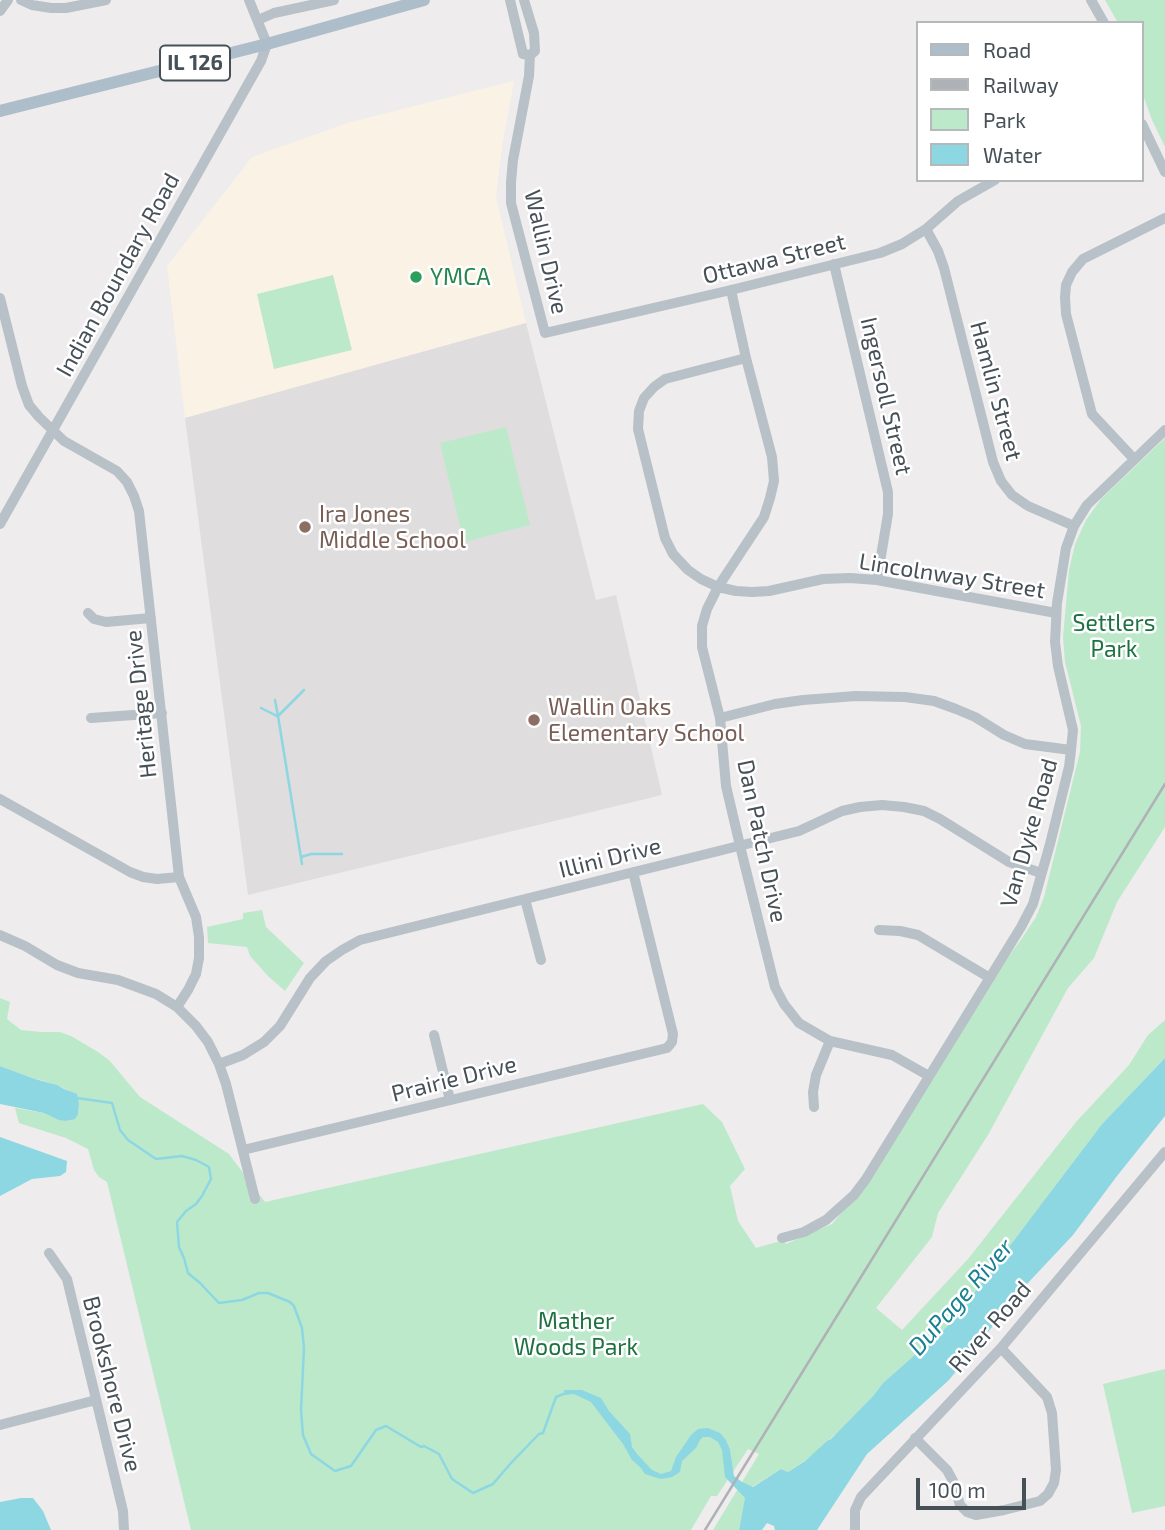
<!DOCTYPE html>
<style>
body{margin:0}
#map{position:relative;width:1165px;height:1530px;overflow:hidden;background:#eeecec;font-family:"Exo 2",sans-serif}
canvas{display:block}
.legend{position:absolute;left:916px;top:21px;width:228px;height:161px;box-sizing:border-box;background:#fff;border:2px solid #b5b9bc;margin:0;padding:9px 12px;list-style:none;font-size:21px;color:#465057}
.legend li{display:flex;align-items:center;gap:14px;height:35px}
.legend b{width:35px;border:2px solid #b5b9bc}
.scale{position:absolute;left:916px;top:1478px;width:110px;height:32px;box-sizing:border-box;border:4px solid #465057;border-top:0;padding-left:9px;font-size:21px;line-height:24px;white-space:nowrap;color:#465057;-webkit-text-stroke:5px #fff;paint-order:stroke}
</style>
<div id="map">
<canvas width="1165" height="1530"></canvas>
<ul class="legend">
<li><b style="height:9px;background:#adbdc9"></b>Road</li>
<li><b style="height:9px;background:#aeb2b6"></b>Railway</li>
<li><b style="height:19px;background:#bde9cb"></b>Park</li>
<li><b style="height:19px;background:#8dd7e3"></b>Water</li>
</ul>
<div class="scale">100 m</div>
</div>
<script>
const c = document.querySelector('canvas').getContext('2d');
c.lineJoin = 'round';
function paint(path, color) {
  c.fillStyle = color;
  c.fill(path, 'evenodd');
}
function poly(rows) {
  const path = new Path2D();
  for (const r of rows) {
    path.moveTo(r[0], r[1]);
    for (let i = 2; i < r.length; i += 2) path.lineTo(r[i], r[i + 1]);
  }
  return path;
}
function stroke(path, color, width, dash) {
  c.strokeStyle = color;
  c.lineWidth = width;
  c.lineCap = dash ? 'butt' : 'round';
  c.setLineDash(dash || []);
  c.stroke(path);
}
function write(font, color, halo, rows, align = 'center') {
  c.font = font + ' "Exo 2",sans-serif';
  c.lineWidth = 5;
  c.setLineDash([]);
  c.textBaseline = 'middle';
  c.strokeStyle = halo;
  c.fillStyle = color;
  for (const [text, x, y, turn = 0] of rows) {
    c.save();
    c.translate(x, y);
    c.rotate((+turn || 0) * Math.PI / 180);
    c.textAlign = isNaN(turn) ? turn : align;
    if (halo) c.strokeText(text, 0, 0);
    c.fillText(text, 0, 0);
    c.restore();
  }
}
paint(poly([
 [514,81,502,147,496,197,526,323,185,418,167,266,252,157,347,123]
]), '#f9f2e5');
paint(poly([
 [526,323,596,600,616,595,662,795,248,895,185,418]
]), '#dfdddd');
paint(poly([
 [1105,0,1165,0,1165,147,1152,120,1142,92,1142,23,1118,23],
 [333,275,352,350,274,369,257,294],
 [506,427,530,525,464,542,440,443],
 [1165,438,1165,827,1117,902,1094,958,1068,988,988,1135,938,1213,932,1237,876,1308,902,1330,968,1259,1076,1122,1129,1065,1148,1035,1165,1020,1165,1058,1102,1124,953,1322,925,1348,918,1352,883,1383,873,1396,840,1430,810,1457,788,1472,781,1469,747,1490,739,1530,713,1530,759,1454,748,1449,717,1496,711,1496,691,1530,191,1530,107,1182,99,1177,94,1170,88,1149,66,1138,19,1123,15,1108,44,1113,65,1121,78,1114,79,1104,69,1091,61,1087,41,1080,35,1079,0,1066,0,998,10,1002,7,1019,21,1030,41,1032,60,1032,71,1036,98,1052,109,1060,140,1097,229,1154,265,1202,703,1104,722,1122,745,1169,730,1186,738,1221,756,1248,784,1240,786,1244,832,1224,869,1180,1001,967,1022,938,1036,917,1044,897,1080,752,1081,726,1065,662,1063,637,1069,570,1075,544,1086,520,1101,499],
 [262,910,266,927,304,963,285,991,268,976,250,956,247,947,208,943,207,927,243,919,243,913],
 [1165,1369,1165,1506,1132,1513,1103,1384]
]), '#bde9cb');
paint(poly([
 [1165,1058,1165,1116,1117,1176,1073,1235,1027,1284,1019,1295,1012,1300,983,1339,948,1381,867,1454,817,1530,775,1530,774,1526,767,1523,762,1530,739,1530,745,1498,725,1477,722,1450,718,1442,710,1437,703,1437,700,1440,696,1448,682,1461,680,1472,672,1477,661,1479,654,1477,645,1474,640,1467,632,1460,623,1444,591,1402,574,1394,565,1395,564,1390,582,1390,601,1398,609,1411,630,1434,632,1447,637,1454,652,1470,661,1474,671,1471,676,1457,691,1435,698,1429,708,1428,720,1433,726,1440,730,1450,734,1476,742,1482,753,1487,781,1469,788,1472,805,1461,827,1441,831,1439,873,1396,883,1383,918,1352,925,1348,953,1321,1102,1124],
 [0,1066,35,1079,57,1085,64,1089,77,1094,79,1104,78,1114,75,1119,65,1121,59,1120,44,1113,0,1104],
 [0,1137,67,1161,66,1172,60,1176,32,1179,0,1196],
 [21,1498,33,1498,43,1511,51,1530,0,1530,0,1502]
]), '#8dd7e3');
stroke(poly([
 [275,700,278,716],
 [261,708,277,716],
 [301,857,311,854,342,854],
 [302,864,278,716,304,690],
 [77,1098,112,1103,120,1130,128,1140,156,1159,182,1156,196,1160,209,1167,211,1179,202,1196,196,1204,186,1211,177,1222,179,1247,184,1258,188,1273,200,1283,219,1303,242,1300,259,1293,268,1293,290,1302,294,1306,302,1328,304,1348,301,1410,303,1435,311,1454,335,1471,351,1466,376,1430,386,1426,421,1447,424,1446,439,1454,452,1479,473,1493,493,1484,511,1463,539,1434,543,1433,556,1397,566,1393]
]), '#8dd7e3', 2.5);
stroke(poly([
 [21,0,32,5,51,8,66,8,106,0],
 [510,0,523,54,530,55],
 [524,0,534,33,535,51,530,55,529,76,513,160,511,182,511,203,545,333,731,290,880,253,902,244,926,229,958,201,995,180],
 [1091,0,1104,23],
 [0,11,8,0],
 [258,20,274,13,334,0],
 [1142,124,1165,172],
 [926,229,938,251,944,268,993,462,1001,481,1012,495,1028,506,1074,526],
 [834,264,888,492,888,514,877,580],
 [731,290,746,358,772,457,774,481,770,498,764,517,718,587,707,609,702,626,702,647,720,718,726,786,742,854,775,987,784,1004,799,1023,830,1041,892,1055,929,1076],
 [0,298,22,386,29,405,39,417,64,441,117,471,127,482,134,496,139,511,179,877,196,917,199,937,199,958,196,974,188,990,177,1007],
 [746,358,665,379,654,387,644,398,639,411,638,429,665,538,673,554,688,570,701,579,718,587,736,591,752,592,769,591,823,579,850,578,877,580,1056,613],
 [1134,459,1092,414,1066,314,1065,297,1066,285,1072,272,1083,259,1165,218],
 [0,524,261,61,267,44,249,0],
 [88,613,94,619,106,622,151,618],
 [91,718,162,713],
 [720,718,775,704,803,700,856,696,905,697,934,701,956,709,975,717,1004,735,1025,744,1071,750],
 [0,799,130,872,143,877,157,879,179,877],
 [525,899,541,960],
 [879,930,900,931,918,935,990,978],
 [0,935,25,946,57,965,78,973,118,980,156,994,177,1007,196,1026,208,1042,219,1064,226,1084,255,1199],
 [434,1035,450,1100],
 [219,1064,243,1055,264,1042,280,1026,310,978,326,961,342,950,360,940,799,831,842,811,860,807,882,805,904,807,924,811,940,819,1009,862,1041,873],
 [814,1107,813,1092,816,1075,830,1041],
 [243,1150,667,1048,672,1042,673,1034,633,872],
 [782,1238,804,1232,826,1220,854,1195,866,1179,1021,927,1033,904,1050,844,1069,767,1071,750,1073,730,1058,666,1055,642,1057,603,1066,548,1074,526,1087,505,1165,430],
 [49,1253,67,1279,123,1511,124,1530],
 [0,1425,96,1400],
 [915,1438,947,1470,953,1481,960,1505,967,1512,976,1515,1004,1510,1040,1501,1048,1494,1054,1483,1056,1470,1052,1413,1047,1397,1001,1348],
 [855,1530,855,1510,861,1497,1001,1348,1165,1152]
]), '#b8c1c7', 10);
stroke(poly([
 [0,111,267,44,424,0]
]), '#adbdc9', 12);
stroke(poly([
 [705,1530,1165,784]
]), '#aeb2b6', 2.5);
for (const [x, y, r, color] of [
 [416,277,7,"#2e9e5b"],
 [305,527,7,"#8d6e63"],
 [534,720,7,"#8d6e63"]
]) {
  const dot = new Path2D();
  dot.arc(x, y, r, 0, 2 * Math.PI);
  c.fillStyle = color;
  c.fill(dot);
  stroke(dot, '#fff', 2.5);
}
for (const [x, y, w] of [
 [195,63,70]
]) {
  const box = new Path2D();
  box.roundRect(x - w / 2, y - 17.5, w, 35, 5);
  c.fillStyle = '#fff';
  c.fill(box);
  stroke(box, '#465057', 2);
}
write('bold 21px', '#465057', null, [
 ["IL 126",195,63]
]);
write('23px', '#465057', '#fff', [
 ["Wallin Drive",546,252,77],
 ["Ottawa Street",774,259,-14],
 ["Indian Boundary Road",118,275,-61],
 ["Hamlin Street",996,391,75],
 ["Ingersoll Street",886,396,77],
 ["Lincolnway Street",952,576,9],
 ["Heritage Drive",141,704,-96],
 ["Van Dyke Road",1029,833,-74],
 ["Dan Patch Drive",762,841,78],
 ["Illini Drive",610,858,-14],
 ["Prairie Drive",454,1079,-14],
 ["River Road",990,1327,-49],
 ["Brookshore Drive",112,1384,76]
]);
write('23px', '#27864d', '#fff', [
 ["YMCA",430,277]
], 'left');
write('23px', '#785e54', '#fff', [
 ["Ira Jones",319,514],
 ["Middle School",319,540],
 ["Wallin Oaks",548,707],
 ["Elementary School",548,733]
], 'left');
write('23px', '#1e7141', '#fff', [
 ["Settlers",1114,623],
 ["Park",1114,649],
 ["Mather",576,1321],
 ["Woods Park",576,1347]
]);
write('italic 24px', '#188091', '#fff', [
 ["DuPage River",961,1297,-49]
]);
</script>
